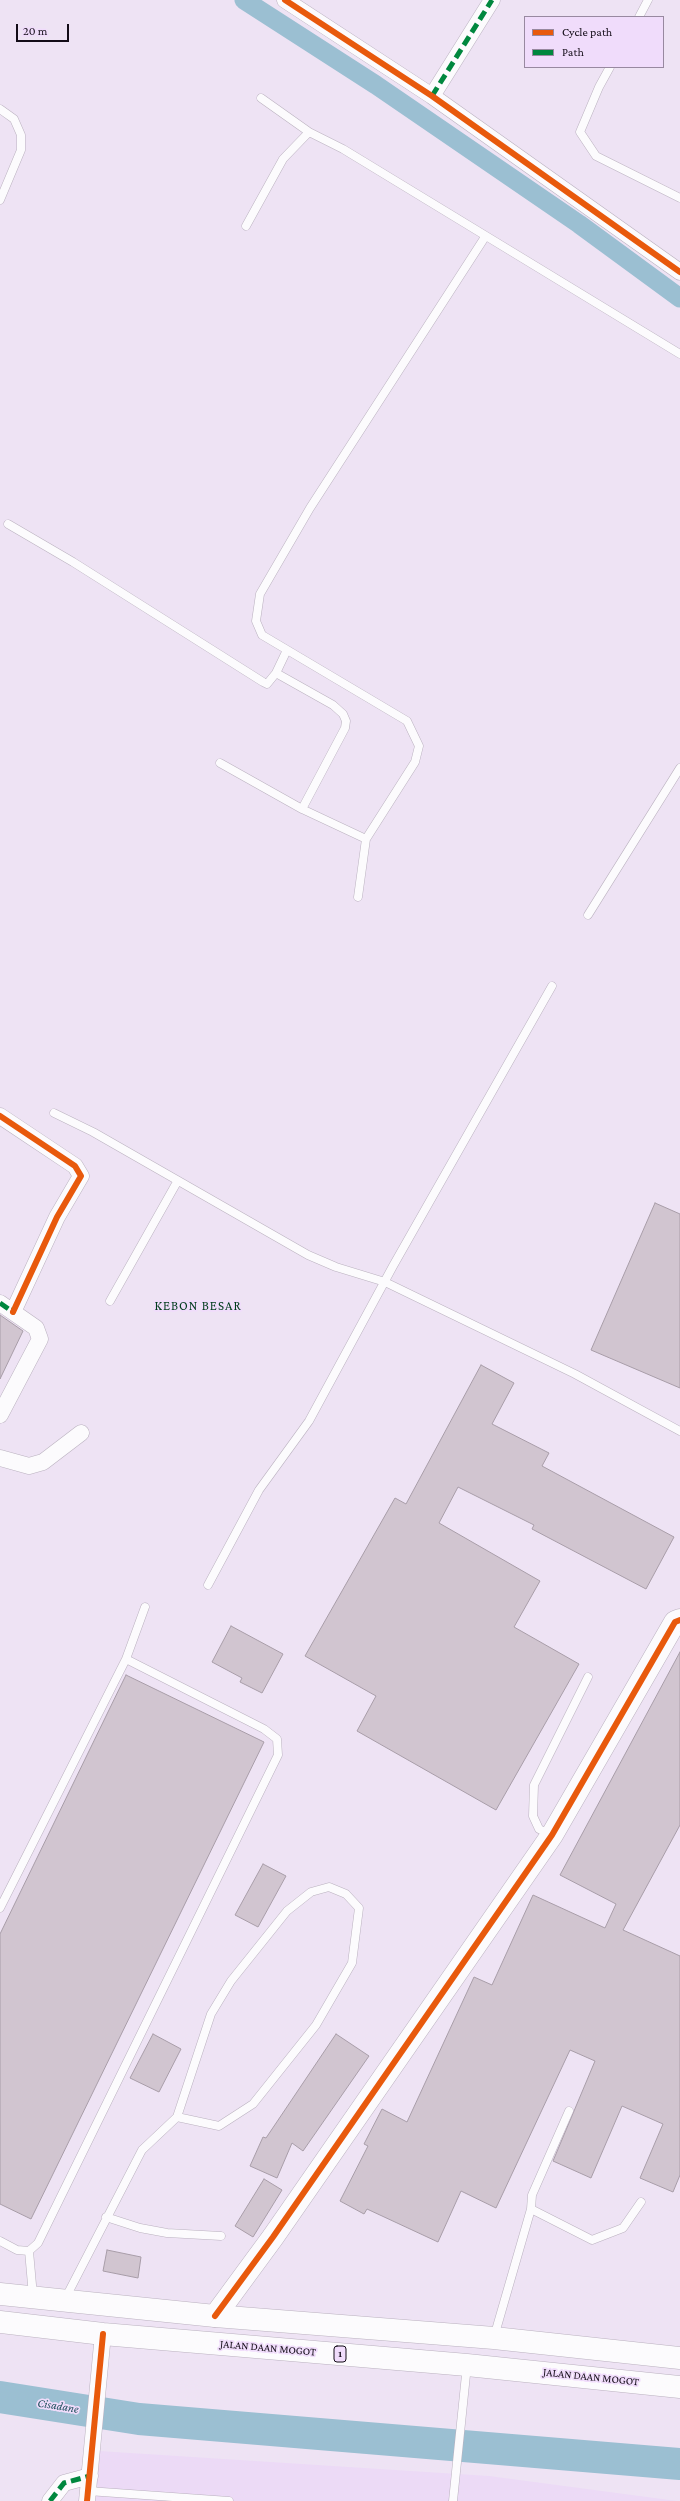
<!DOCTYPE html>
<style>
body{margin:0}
#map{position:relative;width:680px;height:2501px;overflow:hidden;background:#eee3f4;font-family:"Crimson Pro",serif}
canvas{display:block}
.legend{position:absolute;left:524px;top:16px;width:140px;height:52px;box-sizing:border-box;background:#f0dcfb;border:1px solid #9889a0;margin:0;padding:5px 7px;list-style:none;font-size:12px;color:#130c17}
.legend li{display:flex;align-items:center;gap:8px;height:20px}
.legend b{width:20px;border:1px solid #9889a0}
.scale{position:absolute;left:16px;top:24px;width:53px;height:18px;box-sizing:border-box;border:2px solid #130c17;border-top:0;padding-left:5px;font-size:12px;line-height:14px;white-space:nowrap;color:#130c17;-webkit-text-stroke:3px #f0dcfb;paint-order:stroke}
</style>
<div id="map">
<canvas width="680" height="2501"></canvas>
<ul class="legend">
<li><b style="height:5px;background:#e8590c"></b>Cycle path</li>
<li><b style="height:5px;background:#00873e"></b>Path</li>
</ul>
<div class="scale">20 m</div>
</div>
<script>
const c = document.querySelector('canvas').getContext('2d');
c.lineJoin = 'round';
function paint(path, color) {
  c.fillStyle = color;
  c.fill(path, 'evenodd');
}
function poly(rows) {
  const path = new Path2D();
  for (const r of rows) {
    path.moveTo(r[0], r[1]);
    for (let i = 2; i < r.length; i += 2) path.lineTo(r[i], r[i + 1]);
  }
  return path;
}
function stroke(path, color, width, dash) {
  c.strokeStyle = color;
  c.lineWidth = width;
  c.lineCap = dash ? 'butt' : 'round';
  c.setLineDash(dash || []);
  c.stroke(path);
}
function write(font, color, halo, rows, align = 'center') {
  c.font = font + ' "Crimson Pro",serif';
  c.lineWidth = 3.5;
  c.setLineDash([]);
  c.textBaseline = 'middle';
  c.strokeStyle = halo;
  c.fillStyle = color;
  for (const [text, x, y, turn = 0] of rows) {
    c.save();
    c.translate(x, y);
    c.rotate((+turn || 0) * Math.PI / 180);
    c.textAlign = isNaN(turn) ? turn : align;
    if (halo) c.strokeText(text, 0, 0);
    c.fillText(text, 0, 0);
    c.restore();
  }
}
paint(poly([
 [99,2451,489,2476,677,2501,95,2501]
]), '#ecdaf6');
stroke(poly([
 [244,0,376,85,579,224,680,298]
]), '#9bbfd2', 19);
stroke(poly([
 [0,2397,139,2419,680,2464]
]), '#9bbfd2', 32);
const building = poly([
 [655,1203,680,1214,680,1388,591,1350,655,1203],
 [0,1315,23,1331,0,1379,0,1315],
 [481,1365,514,1383,492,1424,549,1453,542,1466,674,1537,646,1589,532,1529,534,1525,458,1487,439,1523,540,1581,514,1627,579,1664,496,1810,357,1731,376,1696,305,1656,395,1498,406,1504,481,1365],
 [231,1626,283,1654,262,1693,240,1682,242,1678,212,1662,231,1626],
 [680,1652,680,1825,623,1930,680,1956,680,2175,673,2192,640,2178,663,2124,622,2106,591,2178,553,2161,595,2061,570,2050,496,2208,461,2191,438,2242,367,2209,364,2214,340,2201,368,2146,364,2144,382,2109,407,2122,474,1977,492,1985,533,1895,605,1928,616,1904,560,1875,680,1652],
 [126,1675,264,1742,31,2219,0,2204,0,1934,126,1675],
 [263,1864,286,1876,258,1927,235,1915,263,1864],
 [153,2034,181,2049,159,2092,130,2078,153,2034],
 [336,2034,369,2056,303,2151,292,2143,277,2178,250,2166,263,2137,266,2138,336,2034],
 [264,2179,282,2190,253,2237,235,2226,264,2179],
 [107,2250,141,2257,138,2278,103,2271,107,2250]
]);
paint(building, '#d1c5d0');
stroke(building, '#a89da8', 1);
const lane = poly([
 [639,17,648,0],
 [610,67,599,87,580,132,596,156,680,198],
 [261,98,309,132],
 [0,109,14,119,21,135,21,150,0,200],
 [246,226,283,159,309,132,343,149,680,354],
 [8,524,73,562,263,682,267,684,276,673,287,650],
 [220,763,302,809,345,728,346,721,343,714,333,705,276,673],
 [302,809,366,839],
 [358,897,366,839,415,762,419,746,407,721,262,635,256,621,260,594,310,508,485,237],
 [588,915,680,768],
 [54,1113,93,1132,308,1255,336,1267,385,1282,575,1374,680,1431],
 [110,1301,177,1182],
 [208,1585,259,1490,309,1421,393,1266,552,986],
 [551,1835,539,1829,533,1816,534,1785,588,1677],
 [0,1908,126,1659,145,1607],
 [531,2209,592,2240,623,2228,641,2202],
 [106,2217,140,2228,167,2233,221,2236],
 [0,2241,17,2250,29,2251],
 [29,2251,38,2243,278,1755,277,1739,264,1729,126,1659],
 [29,2251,33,2296],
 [65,2299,142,2150,177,2117,219,2126,253,2104,316,2025,352,1963,359,1908,346,1894,329,1887,311,1892,287,1911,231,1981,211,2014,177,2117],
 [494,2337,531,2209,532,2195,569,2111],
 [88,2491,229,2501],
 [453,2501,467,2365]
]);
const street = poly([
 [285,0,432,96,680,272],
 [432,96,492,0],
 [0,1116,75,1166,81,1176,57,1217,13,1312],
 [0,1303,36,1328,40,1339,0,1415],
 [0,1458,29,1466,43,1462,81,1433],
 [50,2501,64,2483,90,2476],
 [87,2501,103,2334]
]);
const secondary = poly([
 [215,2316,273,2237,552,1835,675,1622,680,1620]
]);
const highway = poly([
 [0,2294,215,2316,494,2338,680,2358],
 [0,2322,103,2334,467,2365,680,2387]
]);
stroke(lane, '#bab1bf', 9);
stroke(street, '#bab1bf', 17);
stroke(secondary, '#bab1bf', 23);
stroke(highway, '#bab1bf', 23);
stroke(lane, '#fcfbfd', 8);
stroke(street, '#fcfbfd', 16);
stroke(secondary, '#fcfbfd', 22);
stroke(highway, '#fcfbfd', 22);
stroke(poly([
 [432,96,492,0],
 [0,1303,13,1312,14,1308],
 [50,2501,64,2483,90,2476]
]), '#00873e', 5, [10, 5]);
stroke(poly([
 [285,0,432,96,680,272],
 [0,1116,75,1166,81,1176,57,1217,13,1312],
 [215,2316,273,2237,552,1835,675,1622,680,1620],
 [87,2501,103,2334]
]), '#e8590c', 6);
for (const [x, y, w] of [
 [340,2354,12]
]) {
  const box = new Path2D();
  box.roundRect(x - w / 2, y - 8, w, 16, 3);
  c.fillStyle = '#f0dcfb';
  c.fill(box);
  stroke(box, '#130c17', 1);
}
write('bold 10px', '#130c17', null, [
 ["1",340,2354]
]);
write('11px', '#130c17', '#f0dcfb', [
 ["JALAN DAAN MOGOT",268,2348,5],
 ["JALAN DAAN MOGOT",591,2377,6]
]);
write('italic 12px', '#1f505e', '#f0dcfb', [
 ["Cisadane",58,2406,9]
]);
c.letterSpacing = '1px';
write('13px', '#003c1c', '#f0dcfb', [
 ["KEBON BESAR",198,1306]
]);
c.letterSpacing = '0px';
</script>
